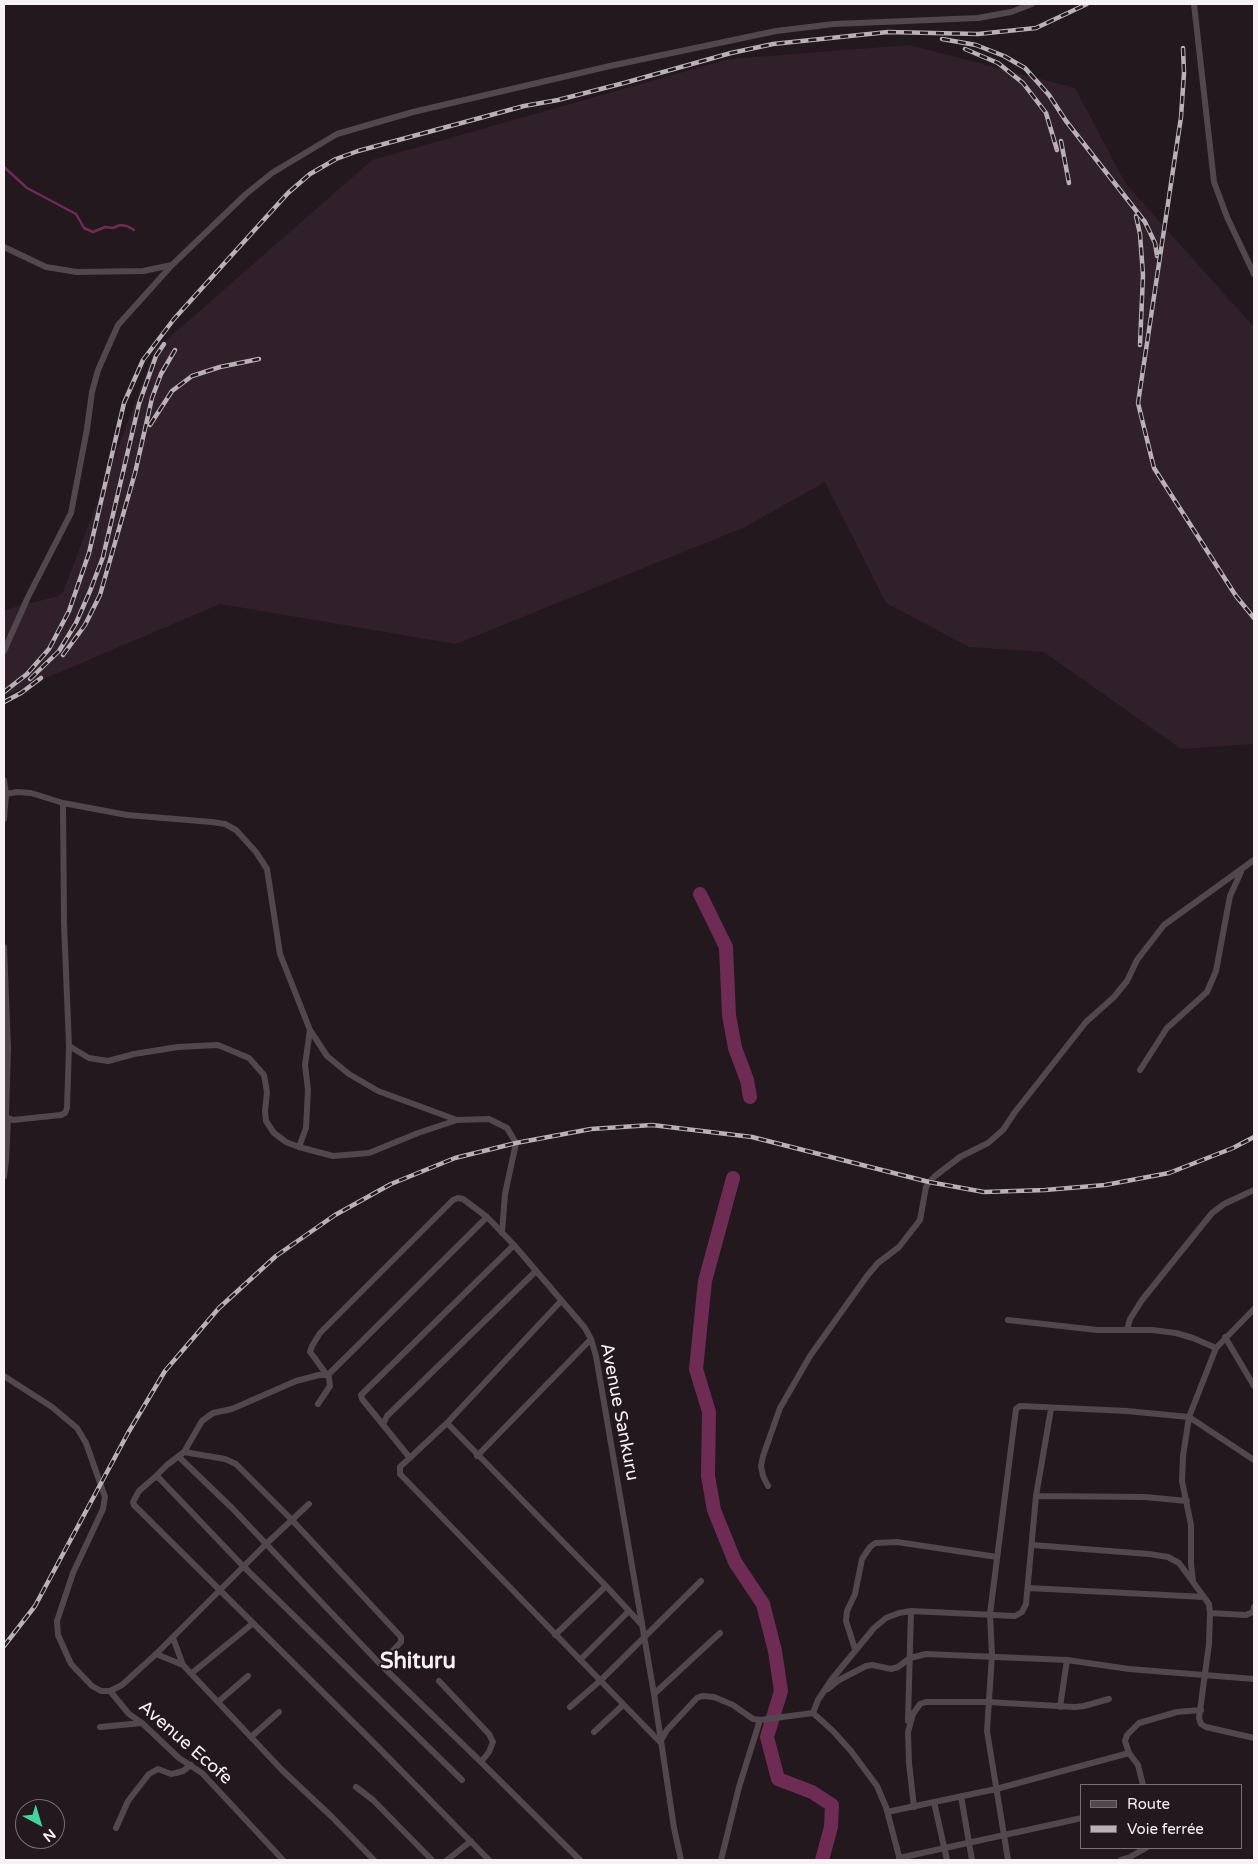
<!DOCTYPE html>
<meta charset="utf-8">
<style>
body{margin:0}
#map{position:relative;width:1258px;height:1864px;overflow:hidden;background:#22181d;font-family:"Varela Round",sans-serif}
canvas{display:block}
.frame{position:absolute;inset:0;border:5px solid #f7f0f4;pointer-events:none}
.legend{position:absolute;left:1080px;top:1784px;width:162px;height:65px;box-sizing:border-box;background:#22181d;border:1px solid #776e73;margin:0;padding:6px 9px;list-style:none;font-size:15px;color:#f7f0f4}
.legend li{display:flex;align-items:center;gap:10px;height:25px}
.legend b{width:25px;border:1px solid #776e73}
.north{position:absolute;left:15px;top:1799px;width:50px;height:50px;box-sizing:border-box;background:#22181d;border:1px solid #776e73;border-radius:50%;rotate:141deg;font-size:14px;font-weight:700;line-height:20px;text-align:center;color:#f7f0f4}
.north::after{content:'';display:block;margin:auto;width:18px;height:22px;background:#44d49f;clip-path:polygon(50% 0,100% 100%,50% 72%,0 100%)}
</style>
<div id="map">
<canvas width="1258" height="1864"></canvas>
<div class="frame"></div>
<ul class="legend">
<li><b style="height:6px;background:#53474e"></b>Route</li>
<li><b style="height:6px;background:#b9b1b5"></b>Voie ferrée</li>
</ul>
<div class="north">N</div>
</div>
<script>
const c = document.querySelector('canvas').getContext('2d');
c.lineJoin = 'round';
function paint(path, color) {
  c.fillStyle = color;
  c.fill(path, 'evenodd');
}
function poly(rows) {
  const path = new Path2D();
  for (const r of rows) {
    path.moveTo(r[0], r[1]);
    for (let i = 2; i < r.length; i += 2) path.lineTo(r[i], r[i + 1]);
  }
  return path;
}
function stroke(path, color, width, dash) {
  c.strokeStyle = color;
  c.lineWidth = width;
  c.lineCap = dash ? 'butt' : 'round';
  c.setLineDash(dash || []);
  c.stroke(path);
}
function write(font, color, halo, rows, align = 'center') {
  c.font = font + ' "Varela Round",sans-serif';
  c.lineWidth = 4;
  c.setLineDash([]);
  c.textBaseline = 'middle';
  c.strokeStyle = halo;
  c.fillStyle = color;
  for (const [text, x, y, turn = 0] of rows) {
    c.save();
    c.translate(x, y);
    c.rotate((+turn || 0) * Math.PI / 180);
    c.textAlign = isNaN(turn) ? turn : align;
    if (halo) c.strokeText(text, 0, 0);
    c.fillText(text, 0, 0);
    c.restore();
  }
}
paint(poly([
 [909,45,1075,88,1126,184,1254,327,1254,744,1181,749,1044,652,969,647,886,603,825,482,745,527,456,644,220,604,4,696,4,610,58,596,63,592,155,350,372,160,729,59]
]), '#302029');
stroke(poly([
 [4,167,27,188,76,214,84,228,93,232,105,227,113,228,120,225,127,226,134,230]
]), '#6e2c55', 2.5);
stroke(poly([
 [700,894,726,947,729,1015,735,1048,747,1080,750,1097],
 [733,1178,705,1281,696,1369,709,1412,708,1476,714,1510,735,1562,763,1604,775,1651,781,1691,767,1737,778,1779,812,1792,832,1805,831,1827,822,1860]
]), '#6e2c55', 14);
stroke(poly([
 [1194,4,1214,182,1227,217,1254,274],
 [4,247,46,267,77,272,143,271,172,265],
 [4,651,28,597,71,513,87,429,92,392,98,370,118,325,172,265,246,194,272,173,337,134,413,112,610,66,776,31,834,24,978,18,1011,12,1032,4],
 [4,780,6,794,4,819],
 [6,794,17,792,31,793,63,803,127,815,212,822,225,824,236,830,256,852,267,869,280,954,310,1030,327,1056,349,1074,378,1091,457,1120],
 [4,947,8,1048,6,1116,8,1118,6,1160,4,1177],
 [69,1046,89,1058,108,1061,134,1054,178,1047,218,1045,249,1058,264,1075,267,1092,265,1111,266,1121,274,1133,286,1142,299,1147,333,1156,369,1153,418,1133,457,1120,489,1119,507,1128,516,1143,505,1194,502,1233],
 [1140,1070,1167,1028,1207,992,1216,971,1230,896,1241,872],
 [8,1118,13,1120,61,1115,65,1113,67,1108,69,1046,64,923,63,803],
 [299,1147,306,1128,308,1090,305,1065,310,1030],
 [561,1301,447,1423,400,1467,400,1474,660,1742,667,1730,697,1698,702,1696,714,1697,733,1705,753,1719,760,1720,813,1713,833,1731,851,1751,877,1786,886,1807,900,1860],
 [1008,1320,1097,1330,1152,1330,1176,1333,1193,1338,1216,1348],
 [1127,1330,1130,1319,1142,1300,1212,1213,1224,1204,1254,1190],
 [1225,1337,1254,1386],
 [4,1376,52,1407,77,1428,86,1443,105,1497,103,1509,73,1573,57,1621,58,1635,71,1664,92,1686,101,1691,110,1691,122,1685,156,1654,266,1544,309,1504],
 [318,1404,330,1386,329,1378,314,1357,310,1352,312,1346,320,1333,453,1200,458,1198,463,1199,487,1217,514,1245,585,1328,591,1339,596,1356,654,1694,674,1828,681,1860],
 [447,1423,606,1586,641,1624],
 [383,1424,387,1416,536,1271],
 [184,1452,225,1459,236,1464,291,1519,401,1637,401,1642,380,1664],
 [477,1456,591,1339],
 [179,1457,232,1508,380,1664,481,1762,580,1860],
 [410,1458,362,1399,361,1395,514,1245],
 [155,1477,167,1465,184,1452,202,1421,213,1413,232,1409,296,1381,319,1375,328,1375,487,1217],
 [768,1486,763,1476,761,1466,763,1456,780,1408,810,1356,867,1276,878,1263,899,1247,920,1220,926,1187,929,1182,935,1176,960,1157,988,1143,1003,1130,1015,1112,1086,1022,1114,997,1127,981,1137,960,1164,925,1254,860],
 [1036,1496,1145,1497,1187,1501],
 [1032,1545,1149,1554,1168,1557,1179,1563,1204,1597,1209,1604,1210,1613,1209,1644,1199,1718,1201,1724,1206,1727,1254,1738],
 [1193,1581,1191,1563,1191,1525,1182,1481,1183,1456,1189,1417,1216,1348,1254,1309],
 [1028,1588,1204,1597],
 [1210,1613,1246,1615,1253,1612,1254,1607],
 [555,1635,606,1586],
 [173,1638,183,1665],
 [855,1649,846,1621,847,1611,855,1594,862,1559,870,1547,875,1543,897,1542,997,1557],
 [156,1654,183,1665,282,1770,332,1817,374,1860],
 [580,1660,629,1611],
 [192,1673,252,1624],
 [439,1681,489,1734,493,1742,489,1752,481,1762],
 [828,1689,839,1680,866,1666,872,1665,891,1669,898,1667,910,1658,926,1654,1067,1660,1129,1669,1254,1679],
 [110,1691,129,1714,142,1723,179,1758,202,1773,283,1860],
 [654,1694,720,1633],
 [219,1701,248,1676],
 [570,1707,601,1680,701,1581],
 [1060,1707,1067,1660],
 [813,1713,818,1700,832,1679,874,1628,886,1618,899,1613,911,1611,1015,1616,1022,1612,1026,1604,1036,1496,1051,1409],
 [908,1721,911,1611],
 [100,1727,142,1723],
 [594,1732,623,1705],
 [251,1737,279,1712],
 [1129,1753,1138,1765,1143,1785],
 [462,1780,243,1566,159,1478,155,1477,139,1491,133,1502,134,1505,375,1744,489,1860],
 [356,1787,373,1800,432,1860],
 [961,1796,972,1860],
 [934,1802,947,1860],
 [914,1807,909,1763,908,1732,913,1714,920,1704,926,1702,988,1702,1075,1707,1084,1706,1109,1699],
 [887,1812,996,1789,1129,1753,1125,1741,1127,1735,1139,1723,1177,1712,1201,1710],
 [116,1828,128,1801,149,1774,158,1769,171,1774,176,1773,183,1771,191,1765],
 [899,1858,1082,1818],
 [447,1860,471,1841],
 [721,1860,739,1787,760,1720],
 [1008,1860,987,1731,992,1655,990,1614,1016,1409,1020,1406,1127,1411,1189,1417,1254,1460],
 [1121,1860,1128,1858,1146,1848]
]), '#53474e', 6);
const rail = poly([
 [942,39,976,45,1004,56,1025,68,1049,95,1066,121,1145,222,1155,243,1157,256],
 [1183,48,1184,73,1181,117,1138,403,1154,468,1236,596,1254,618],
 [965,49,998,63,1023,83,1046,113,1057,150],
 [1061,141,1069,183],
 [1136,216,1140,234,1143,275,1140,345],
 [150,425,172,391,192,376,220,367,259,359],
 [63,655,85,625,100,595,135,473,152,398,161,374,175,350],
 [30,679,59,651,76,623,90,591,103,557,139,404,156,356,164,344],
 [4,692,27,674,49,649,69,611,89,553,124,403,143,360,174,319,288,193,310,174,336,159,358,151,524,106,558,100,624,83,731,53,773,44,888,32,978,34,1036,28,1087,4],
 [4,702,21,693,41,678],
 [4,1646,35,1606,128,1433,165,1371,219,1308,276,1256,335,1215,391,1184,455,1158,516,1143,591,1129,652,1125,752,1137,929,1182,984,1192,1045,1190,1105,1185,1169,1173,1233,1148,1254,1137]
]);
stroke(rail, '#b9b1b5', 4.5);
stroke(rail, '#22181d', 2.5, [8]);
write('18px', '#f7f0f4', '#22181d', [
 ["Avenue Sankuru",619,1412,79],
 ["Avenue Ecofe",185,1743,41]
]);
write('bold 22px', '#f7f0f4', '#22181d', [
 ["Shituru",418,1662]
]);
</script>
